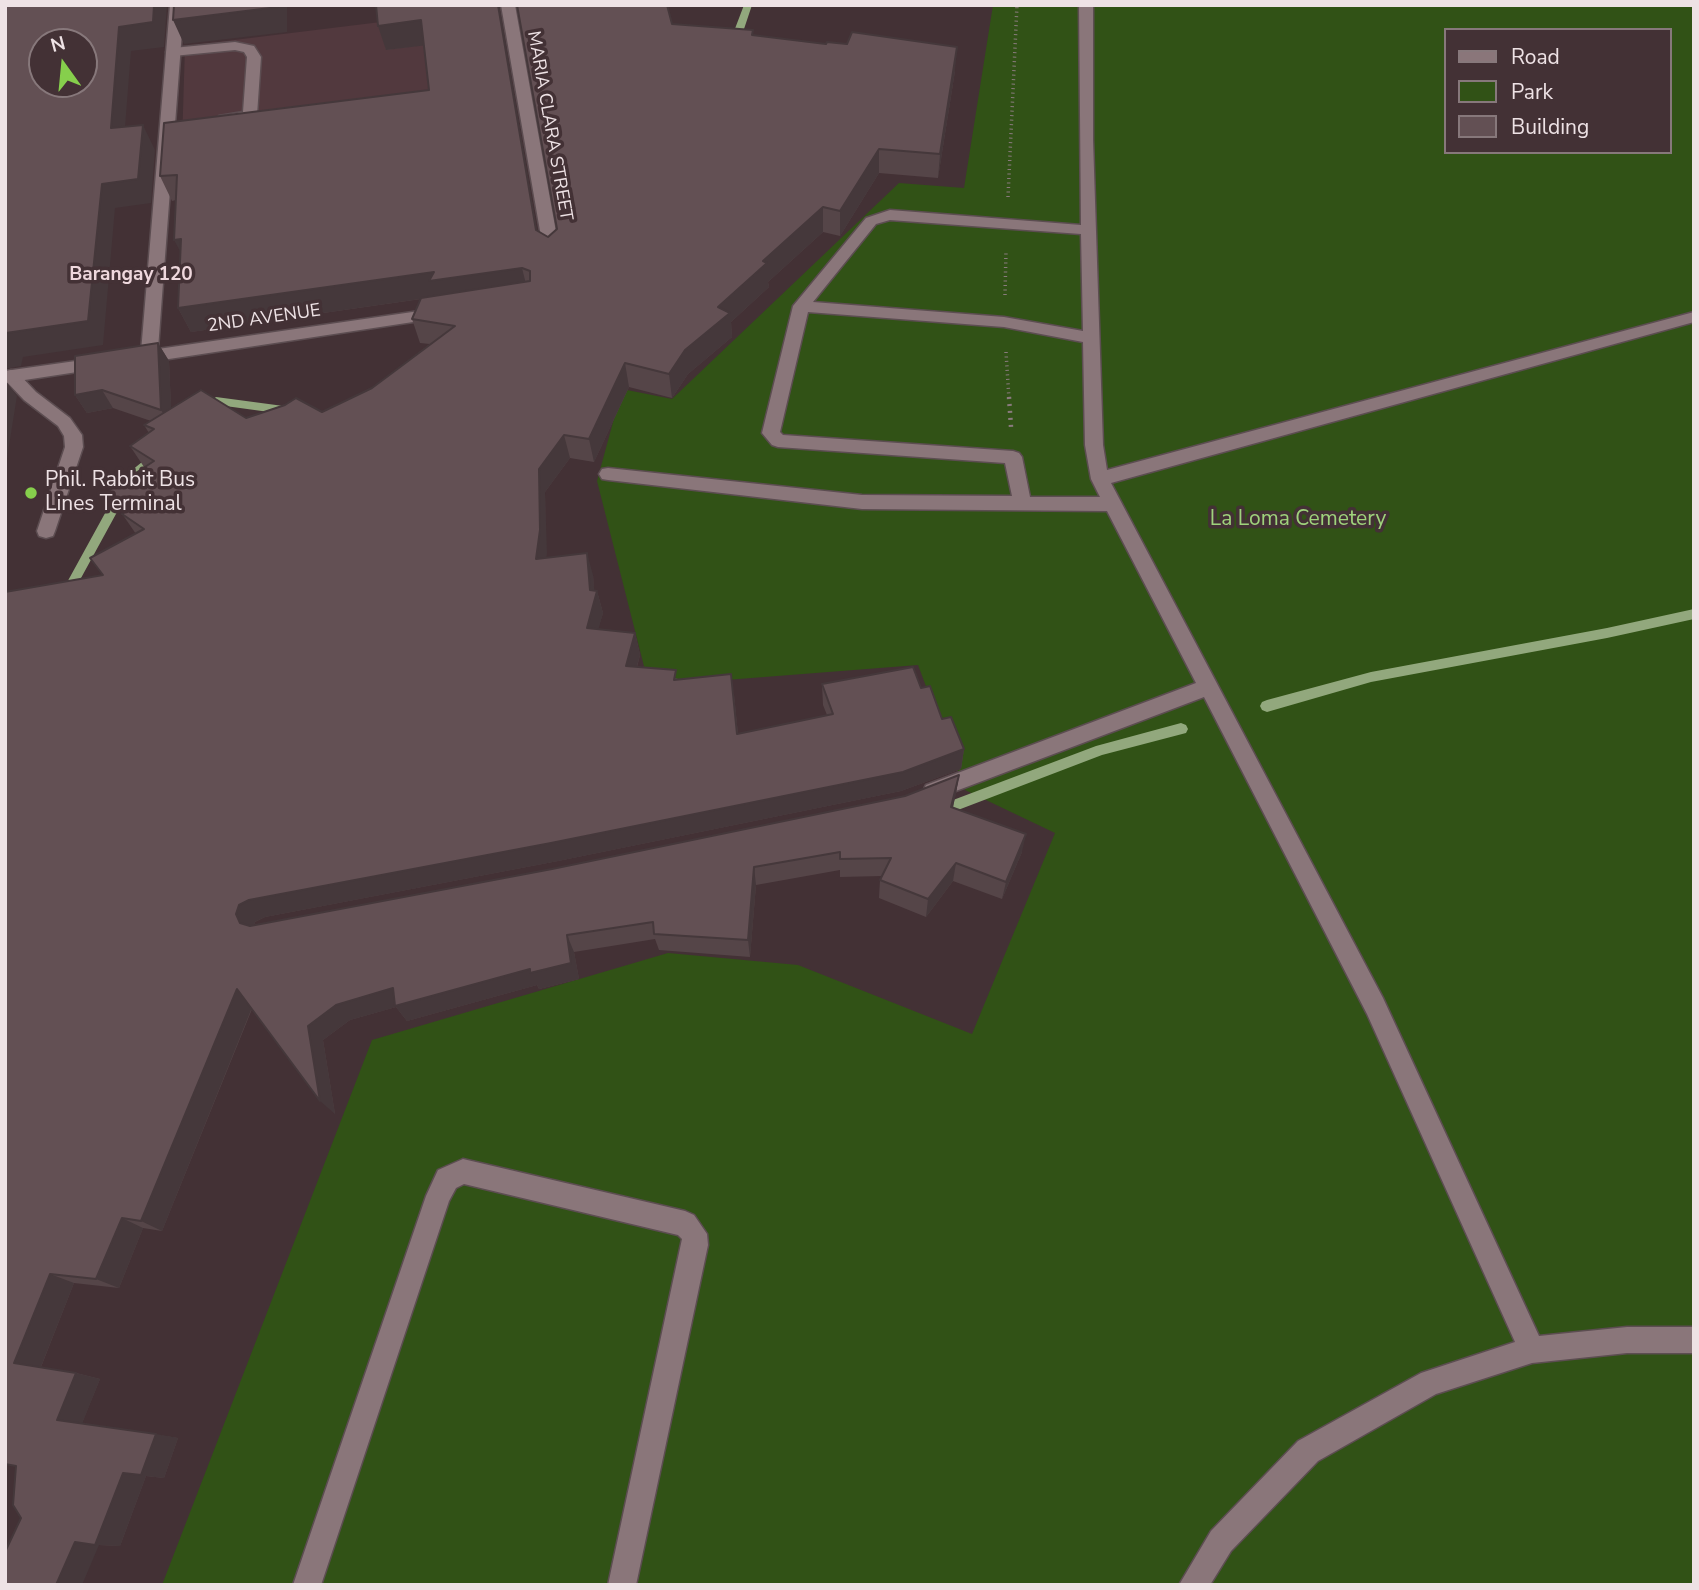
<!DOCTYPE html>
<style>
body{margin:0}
#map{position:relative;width:1699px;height:1590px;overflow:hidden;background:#433135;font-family:"Nunito Sans",sans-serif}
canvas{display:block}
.frame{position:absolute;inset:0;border:7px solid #eee2e5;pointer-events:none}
.legend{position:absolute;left:1444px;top:28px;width:228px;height:126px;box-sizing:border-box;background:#433135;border:2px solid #87787b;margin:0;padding:9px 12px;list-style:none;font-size:21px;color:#eee2e5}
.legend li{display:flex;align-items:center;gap:14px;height:35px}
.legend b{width:35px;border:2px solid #87787b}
.north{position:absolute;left:28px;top:28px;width:70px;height:70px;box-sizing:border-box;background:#433135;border:2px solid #87787b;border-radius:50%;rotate:345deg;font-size:19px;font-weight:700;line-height:28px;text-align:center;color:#eee2e5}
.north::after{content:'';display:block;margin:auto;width:24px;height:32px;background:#86cf4c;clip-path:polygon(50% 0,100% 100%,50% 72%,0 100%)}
</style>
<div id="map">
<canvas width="1699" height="1590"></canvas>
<div class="frame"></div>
<ul class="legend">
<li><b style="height:9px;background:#8a767a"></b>Road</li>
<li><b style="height:19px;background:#315216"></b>Park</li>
<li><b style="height:19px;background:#635054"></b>Building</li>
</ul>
<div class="north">N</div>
</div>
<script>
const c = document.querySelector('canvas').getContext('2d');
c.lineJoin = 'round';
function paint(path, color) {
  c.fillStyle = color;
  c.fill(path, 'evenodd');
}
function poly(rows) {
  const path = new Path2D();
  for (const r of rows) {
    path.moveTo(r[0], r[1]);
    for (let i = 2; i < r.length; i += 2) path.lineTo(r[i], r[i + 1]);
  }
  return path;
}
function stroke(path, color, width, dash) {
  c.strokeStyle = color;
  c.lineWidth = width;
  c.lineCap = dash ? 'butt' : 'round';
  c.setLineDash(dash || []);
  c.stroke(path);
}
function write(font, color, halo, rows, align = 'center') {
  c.font = font + ' "Nunito Sans",sans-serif';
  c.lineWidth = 7;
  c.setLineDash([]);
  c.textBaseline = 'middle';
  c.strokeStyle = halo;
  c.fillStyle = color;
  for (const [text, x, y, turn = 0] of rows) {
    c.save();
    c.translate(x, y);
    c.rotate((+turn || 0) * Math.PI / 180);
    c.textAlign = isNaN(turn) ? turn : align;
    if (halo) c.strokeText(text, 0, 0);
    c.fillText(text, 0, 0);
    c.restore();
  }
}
paint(poly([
 [487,9,503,99,182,144,185,46]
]), '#52393e');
paint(poly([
 [993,5,1694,5,1694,1585,162,1585,372,1040,668,953,798,965,972,1034,1055,833,965,790,918,665,649,686,597,481,622,389,672,399,899,183,964,188],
 [1445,30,1669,30,1669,152,1445,152]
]), '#315216');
paint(poly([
 [744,5,752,5,738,47,730,49,728,47,744,5],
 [216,397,291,407,297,411,291,415,218,405,208,415,200,415,200,409,216,397],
 [158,449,164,453,162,456,134,481,69,600,61,600,59,597,126,475,158,449],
 [1694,609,1694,619,1607,638,1371,682,1267,712,1262,710,1260,706,1262,702,1267,700,1371,672,1607,628,1694,609],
 [1181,723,1186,725,1188,729,1186,733,1102,755,937,818,932,816,930,812,932,808,1096,746,1181,723]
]), '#92a87d');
const lane = poly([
 [1079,5,1093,5,1093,140,1103,445,1107,470,1694,312,1694,322,1111,483,1383,998,1539,1336,1627,1327,1694,1327,1694,1353,1627,1353,1532,1363,1436,1394,1318,1461,1231,1551,1210,1585,1179,1585,1211,1531,1298,1441,1421,1373,1515,1342,1367,1014,1204,697,940,797,933,800,926,797,923,791,926,785,1196,683,1107,511,862,509,608,480,602,479,599,474,602,469,608,468,862,495,1012,496,1005,463,778,447,772,445,762,433,793,306,866,218,890,210,1081,225,1079,5],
 [890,220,1081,234,1083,331,1004,317,813,302,876,224,890,220],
 [808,312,1004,327,1083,342,1085,445,1091,479,1100,497,1030,497,1022,457,1019,453,1013,451,783,435,780,432,808,312],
 [235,42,254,46,261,57,257,115,255,118,224,123,217,119,219,116,243,112,247,57,244,52,235,50,173,56,166,52,173,48,235,42],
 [11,370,17,372,36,392,70,418,82,435,83,447,55,531,53,536,46,538,39,536,37,531,65,447,64,436,58,426,24,400,5,380,5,372,11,370],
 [463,1159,685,1211,694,1215,707,1234,708,1245,636,1585,608,1585,682,1239,678,1235,464,1184,456,1188,449,1201,321,1585,293,1585,426,1196,438,1170,463,1159]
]);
const street = poly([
 [170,5,184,5,158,349,440,308,446,309,448,313,446,317,136,364,130,362,128,358,130,354,141,352,170,5],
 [501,5,515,5,560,254,552,259,544,254,501,5],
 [104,357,110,359,112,363,110,367,5,383,5,371,104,357]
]);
stroke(lane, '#5c4d51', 3);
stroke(street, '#5c4d51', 3);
stroke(poly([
 [1008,197,1017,5],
 [1005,295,1006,251],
 [1006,352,1009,399]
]), '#8a7b7e', 3.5, [1, 3.5]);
stroke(poly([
 [1009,397,1011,427]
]), '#8a7b7e', 4.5, [2, 5]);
paint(lane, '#8a767a');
paint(street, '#8a767a');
paint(poly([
 [376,5,499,5,537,231,548,237,557,229,672,24,754,35,955,71,938,178,879,173,840,236,823,232,768,282,769,287,731,322,732,337,688,374,672,398,629,387,594,462,570,458,545,492,546,558,593,575,594,591,597,591,603,613,598,629,635,633,640,655,637,667,734,695,738,734,827,715,823,705,822,684,921,688,964,749,961,769,901,791,558,861,265,917,255,922,254,925,552,869,905,796,959,775,953,808,1022,852,1002,899,953,881,926,917,879,898,880,880,882,876,840,877,840,870,756,885,750,957,659,950,655,939,574,952,579,979,539,989,537,985,407,1021,396,1007,350,1020,323,1040,335,1114,252,1009,162,1231,143,1228,119,1288,74,1283,41,1367,76,1373,100,1379,82,1423,178,1438,164,1478,146,1476,120,1546,99,1545,21,1518,16,1466,103,575,136,534,107,492,144,467,130,446,149,433,144,425,151,421,113,408,87,413,75,395,158,343,169,361,171,408,246,418,322,412,372,388,430,344,420,343,412,319,421,299,191,332,178,308,181,253,176,200,172,201,160,176,429,90,424,45,386,50]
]), '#554548');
paint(poly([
 [154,5,167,5,164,47,131,51,123,153,111,128,119,27],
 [278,5,287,5,287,32,184,44,173,20],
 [498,5,499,5,541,254,536,230],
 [421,20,428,45,386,50,378,26],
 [957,47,955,71,938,178,940,154],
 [143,125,155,150,151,203,115,208,103,345,23,357,21,366,5,369,6,333,102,184],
 [879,149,879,173,840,236,840,211],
 [823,207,823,232,768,282,769,287,731,322,732,337,688,374,672,398,669,374,685,350,718,307,763,261],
 [181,239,187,264,174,240],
 [522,268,528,292,434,297,191,332,178,308,434,272],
 [158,343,169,361,172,428,161,410],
 [625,363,629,387,594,462,589,439],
 [5,380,17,396,5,471],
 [102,390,113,408,87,413,75,395],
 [564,435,570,458,545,492,547,553,543,581,536,559,539,469],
 [587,553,593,575,595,599,597,591,603,613,593,649,587,628,590,590],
 [635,633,640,655,631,687,626,666],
 [964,749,961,769,901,791,558,861,265,917,255,922,252,931,240,923,236,914,239,905,249,900],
 [959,775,956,794,948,826,951,807],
 [1026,834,1022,852,1002,899,1006,882],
 [956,863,953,881,926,917,928,899],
 [754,867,756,885,750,957,748,940],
 [567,935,574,952,579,979,539,989,537,985,407,1021,396,1007,350,1020,323,1040,335,1114,320,1101,308,1026,336,1005],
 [237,989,253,1005,162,1231,141,1221],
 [122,1218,143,1228,119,1288,96,1279],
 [50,1274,74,1283,40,1369,14,1363],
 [76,1373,100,1379,82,1424,57,1420],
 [156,1434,178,1438,164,1478,146,1476,120,1546,99,1545,82,1585,56,1585,75,1542,123,1473]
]), '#45383b');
const building = poly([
 [5,5,154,5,153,22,119,27,111,128,143,125,138,179,102,184,88,321,6,333,5,338,5,5],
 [42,42,84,42,84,84,42,84,42,42],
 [174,5,278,5,278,7,173,20,174,5],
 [376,5,498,5,536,230,548,237,557,229,517,5,667,5,672,24,753,30,752,35,826,44,827,42,847,44,852,32,957,47,940,154,879,149,840,211,823,207,763,261,767,263,718,307,730,313,685,350,669,374,625,363,589,439,564,435,539,469,540,530,536,559,587,553,590,590,597,591,587,628,635,633,626,666,676,670,674,680,731,674,737,734,833,714,822,684,913,667,921,688,930,686,942,719,951,717,964,749,903,772,551,843,249,900,239,905,236,914,240,923,250,926,552,869,905,796,959,775,951,807,1026,834,1006,882,956,863,928,899,880,880,891,858,840,859,840,852,754,867,748,940,654,934,653,922,567,935,571,963,530,973,530,969,395,1006,393,988,336,1005,308,1026,320,1101,237,989,141,1221,122,1218,96,1279,50,1274,14,1363,76,1373,57,1420,156,1434,141,1475,123,1473,95,1545,75,1542,56,1585,5,1585,5,1552,21,1518,13,1505,16,1466,5,1464,5,592,103,575,90,558,144,529,122,514,129,509,107,492,154,461,130,446,154,429,144,425,201,390,246,418,285,405,296,398,322,412,372,388,455,326,412,319,421,298,530,281,530,271,522,268,429,281,434,272,178,308,181,239,174,240,177,175,160,176,164,123,429,90,421,20,378,26,376,5],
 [158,343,161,410,102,390,75,395,75,356,158,343]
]);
paint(building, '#635054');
stroke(building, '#45383b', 2);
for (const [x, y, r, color] of [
 [31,493,7,"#86cf4c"]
]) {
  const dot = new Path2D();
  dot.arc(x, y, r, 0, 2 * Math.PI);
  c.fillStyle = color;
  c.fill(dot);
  stroke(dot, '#433135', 2.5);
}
write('18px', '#eee2e5', '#433135', [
 ["MARIA CLARA STREET",549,126,80],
 ["2ND AVENUE",264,319,-8]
]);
write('bold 19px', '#efd8dd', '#433135', [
 ["Barangay 120",131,275]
]);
write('21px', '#eee2e5', '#433135', [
 ["Phil. Rabbit Bus",45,481],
 ["Lines Terminal",45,505]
], 'left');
write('21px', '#9fd37c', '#433135', [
 ["La Loma Cemetery",1298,520]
]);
</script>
